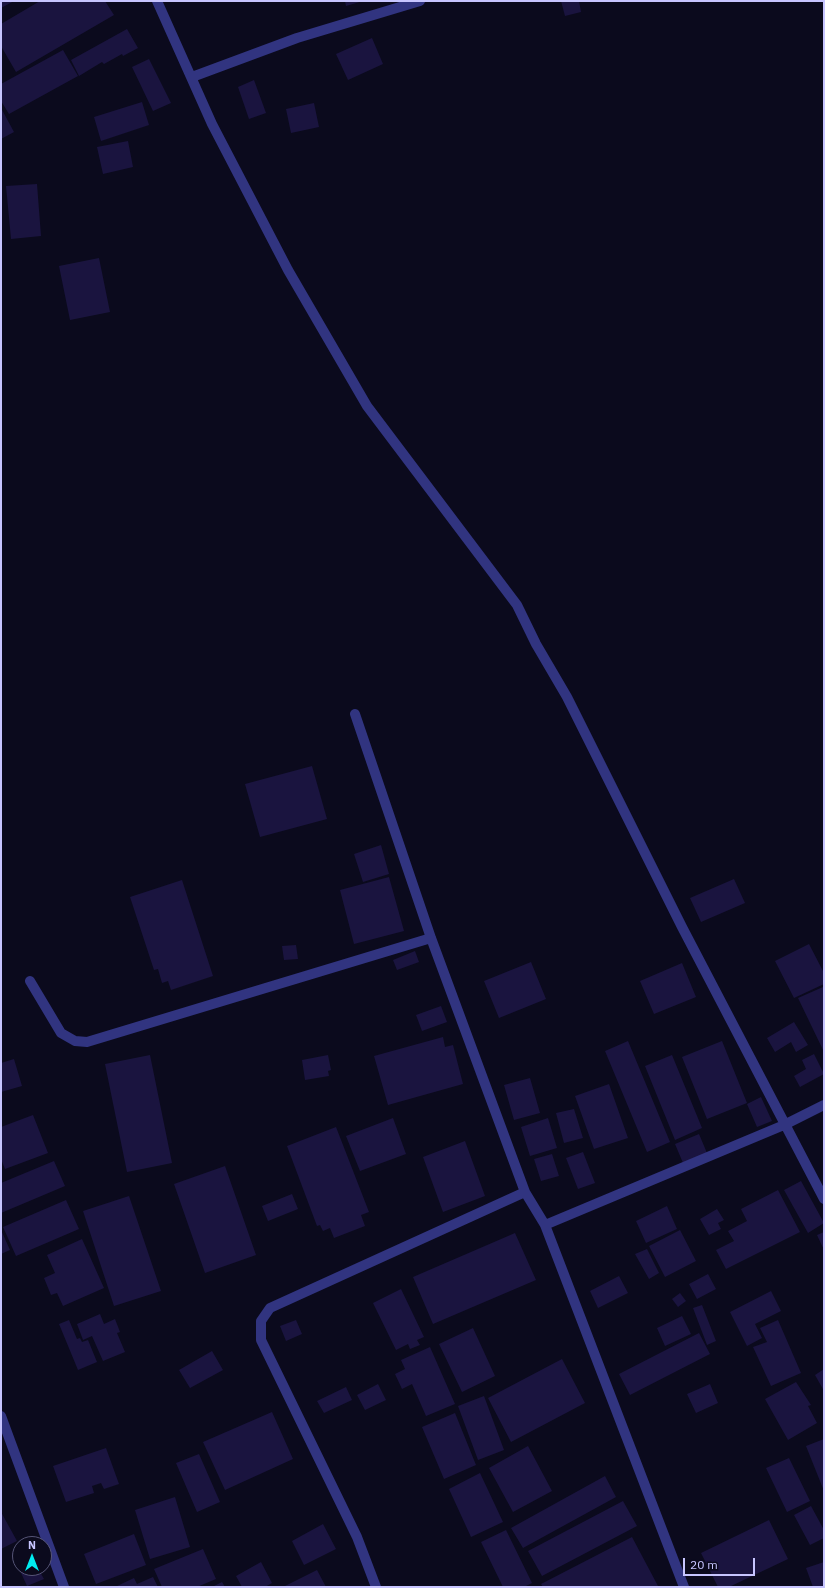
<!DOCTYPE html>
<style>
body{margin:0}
#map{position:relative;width:825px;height:1588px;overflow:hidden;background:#0b0a1d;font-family:"IBM Plex Sans",sans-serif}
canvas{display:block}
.frame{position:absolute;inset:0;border:2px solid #c7c5ff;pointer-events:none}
.north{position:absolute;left:12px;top:1536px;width:40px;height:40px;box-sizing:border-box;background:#0b0a1d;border:1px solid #565577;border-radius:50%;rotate:0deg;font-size:11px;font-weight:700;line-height:16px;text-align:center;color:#c7c5ff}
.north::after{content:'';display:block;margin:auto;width:14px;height:18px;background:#00ecf0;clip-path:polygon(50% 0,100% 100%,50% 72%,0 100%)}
.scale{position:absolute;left:683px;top:1558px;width:72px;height:18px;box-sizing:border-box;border:2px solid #c7c5ff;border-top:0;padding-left:5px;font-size:12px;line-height:14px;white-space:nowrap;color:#c7c5ff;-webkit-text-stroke:3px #0b0a1d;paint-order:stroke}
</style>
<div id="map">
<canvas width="825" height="1588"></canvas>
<div class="frame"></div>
<div class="north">N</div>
<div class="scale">20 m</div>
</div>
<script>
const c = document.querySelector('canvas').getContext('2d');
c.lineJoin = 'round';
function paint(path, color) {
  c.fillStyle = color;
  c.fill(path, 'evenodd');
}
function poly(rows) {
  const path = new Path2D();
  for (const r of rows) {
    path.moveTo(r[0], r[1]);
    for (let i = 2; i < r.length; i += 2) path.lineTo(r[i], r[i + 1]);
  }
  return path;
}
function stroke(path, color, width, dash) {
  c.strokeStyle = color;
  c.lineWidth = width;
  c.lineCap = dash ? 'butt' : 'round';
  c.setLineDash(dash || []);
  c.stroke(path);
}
paint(poly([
 [1,1,14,1,1,8],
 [40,1,105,1,114,15,16,72,1,46,1,24],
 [345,1,363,1,346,6],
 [561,1,579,1,581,12,565,16],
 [127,29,138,48,123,56,122,54,104,64,102,62,79,76,71,60],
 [372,38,383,64,348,80,336,54],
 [63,50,78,76,9,114,1,101,1,84],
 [149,59,171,103,153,111,132,67],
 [254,80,266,113,249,119,238,87],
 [142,102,149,125,101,141,94,117],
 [314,103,319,127,291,133,286,109],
 [1,108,14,132,1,139],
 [128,141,133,167,103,174,97,147],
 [37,184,41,236,11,239,6,186],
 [99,258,110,312,70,320,59,266],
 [312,766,327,819,260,837,245,784],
 [381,845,389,874,363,882,354,854],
 [389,877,404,931,354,944,340,890],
 [734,879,745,903,701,922,690,898],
 [182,880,213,976,171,990,168,981,162,983,158,969,154,970,130,897],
 [809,944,824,973,824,984,794,998,775,961],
 [296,945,298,959,284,960,282,946],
 [415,951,419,962,397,970,393,960],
 [531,962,546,999,499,1018,484,981],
 [682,963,696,997,654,1014,640,981],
 [823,987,824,988,824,1052,798,998],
 [441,1006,447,1022,422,1031,416,1015],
 [794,1022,808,1045,796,1052,791,1042,775,1052,767,1038],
 [443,1037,445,1047,453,1045,463,1084,388,1105,374,1056],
 [628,1041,670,1142,647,1152,605,1051],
 [722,1041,747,1103,707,1119,682,1057],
 [814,1054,824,1074,800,1087,794,1076,806,1069,802,1060],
 [150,1055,172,1163,127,1172,105,1064],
 [328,1055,331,1070,328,1071,329,1076,305,1080,302,1060],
 [672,1055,702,1128,675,1140,645,1066],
 [14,1059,22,1086,1,1092,1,1063],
 [530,1078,540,1113,514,1120,504,1085],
 [609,1084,628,1138,594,1149,575,1096],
 [761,1097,772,1121,757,1127,747,1104],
 [574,1109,583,1138,564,1143,556,1113],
 [33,1115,48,1153,5,1169,1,1159,1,1127],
 [393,1118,406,1154,360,1171,346,1136],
 [548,1118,557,1148,530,1156,521,1127],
 [336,1127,369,1212,361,1215,365,1226,334,1238,330,1228,323,1231,320,1225,317,1226,287,1146],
 [699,1134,707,1153,683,1163,675,1144],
 [465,1141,485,1196,443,1212,423,1157],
 [583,1152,595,1183,578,1189,566,1158],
 [552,1154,559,1176,541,1181,534,1159],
 [54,1161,65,1186,1,1213,1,1183],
 [225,1166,256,1255,205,1273,174,1184],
 [801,1181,824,1223,808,1233,784,1190],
 [778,1190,800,1232,726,1269,716,1250,734,1241,728,1231,747,1221,741,1209],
 [292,1194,298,1209,268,1221,262,1206],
 [129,1196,161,1291,114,1306,83,1211],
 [66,1200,79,1229,16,1256,3,1227],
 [667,1206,677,1229,646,1243,636,1221],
 [717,1209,724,1220,718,1223,721,1229,709,1235,700,1219],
 [1,1230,10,1250,1,1254],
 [680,1230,696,1261,665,1277,649,1246],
 [824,1232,824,1250,817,1235],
 [515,1233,536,1280,433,1324,413,1277],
 [82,1239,104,1288,63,1306,57,1293,51,1295,44,1278,55,1273,47,1255],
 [647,1249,659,1273,649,1279,635,1254],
 [708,1274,716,1289,697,1299,689,1284],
 [619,1276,628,1293,598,1308,590,1291],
 [401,1289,424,1337,417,1340,420,1345,410,1349,408,1344,396,1350,373,1303],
 [771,1291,781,1311,755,1324,762,1338,747,1346,730,1312],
 [680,1293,686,1301,678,1307,672,1299],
 [702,1305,716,1341,707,1345,693,1308],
 [100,1314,104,1324,115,1319,120,1332,117,1333,125,1352,103,1361,92,1336,83,1340,77,1324],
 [682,1316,691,1334,665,1346,657,1328],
 [69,1320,77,1339,80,1338,82,1342,88,1340,97,1362,78,1370,59,1324],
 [296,1320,302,1334,286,1341,280,1326],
 [778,1320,801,1373,771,1386,753,1347,767,1342,760,1328],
 [473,1328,495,1376,462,1392,439,1344],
 [699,1333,710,1354,630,1395,619,1374],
 [430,1347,455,1404,426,1416,412,1384,402,1389,395,1374,405,1369,401,1360],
 [212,1351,223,1370,190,1388,179,1370],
 [562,1359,585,1403,511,1442,488,1398],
 [824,1369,824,1391,815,1375],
 [796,1382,811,1405,808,1406,817,1423,788,1440,765,1399],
 [378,1384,386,1400,365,1410,357,1395],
 [710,1384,718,1403,696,1413,687,1394],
 [346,1387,352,1400,324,1413,317,1401],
 [484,1396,504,1450,478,1460,458,1406],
 [272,1412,293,1459,225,1490,203,1442],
 [455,1413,476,1465,444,1479,422,1427],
 [824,1439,824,1491,806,1446],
 [528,1446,552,1491,513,1512,489,1468],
 [106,1448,119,1484,104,1489,101,1483,92,1486,94,1493,66,1502,53,1466],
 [199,1454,220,1502,197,1512,176,1463],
 [789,1458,810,1501,787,1512,766,1468],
 [480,1473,503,1522,471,1537,449,1489],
 [605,1476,616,1497,523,1548,511,1528],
 [175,1497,190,1547,150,1559,135,1510],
 [623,1501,637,1526,542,1576,528,1551],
 [811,1506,824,1530,824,1538,810,1545,794,1515],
 [1,1512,17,1541,1,1549],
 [769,1520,788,1559,729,1587,718,1587,701,1553],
 [323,1524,336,1549,304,1565,292,1541],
 [506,1530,532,1583,524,1587,503,1587,481,1542],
 [134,1534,146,1565,96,1584,84,1554],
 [632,1537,658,1586,543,1587,541,1584],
 [203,1549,216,1579,197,1587,162,1587,154,1569],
 [20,1550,20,1568,45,1568,46,1570,40,1572,44,1579,27,1586,12,1553],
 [261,1562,272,1583,265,1587,242,1587,236,1576],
 [824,1562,824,1587,813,1587,806,1568],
 [317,1570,326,1587,283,1587],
 [153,1577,158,1587,115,1587,134,1578,137,1584],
 [222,1582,225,1587,212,1587]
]), '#1a143f');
stroke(poly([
 [157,1,212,124,288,270,367,406,517,605,536,644,567,697,682,927,824,1199],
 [192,77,297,38,420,1],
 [355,714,431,938,525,1192],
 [30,981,61,1033,75,1041,87,1042,431,938],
 [1,1416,64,1587],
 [376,1587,357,1537,261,1340,261,1321,270,1308,525,1192,545,1225],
 [684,1587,545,1225,784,1125,824,1105]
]), '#313480', 10);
</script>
